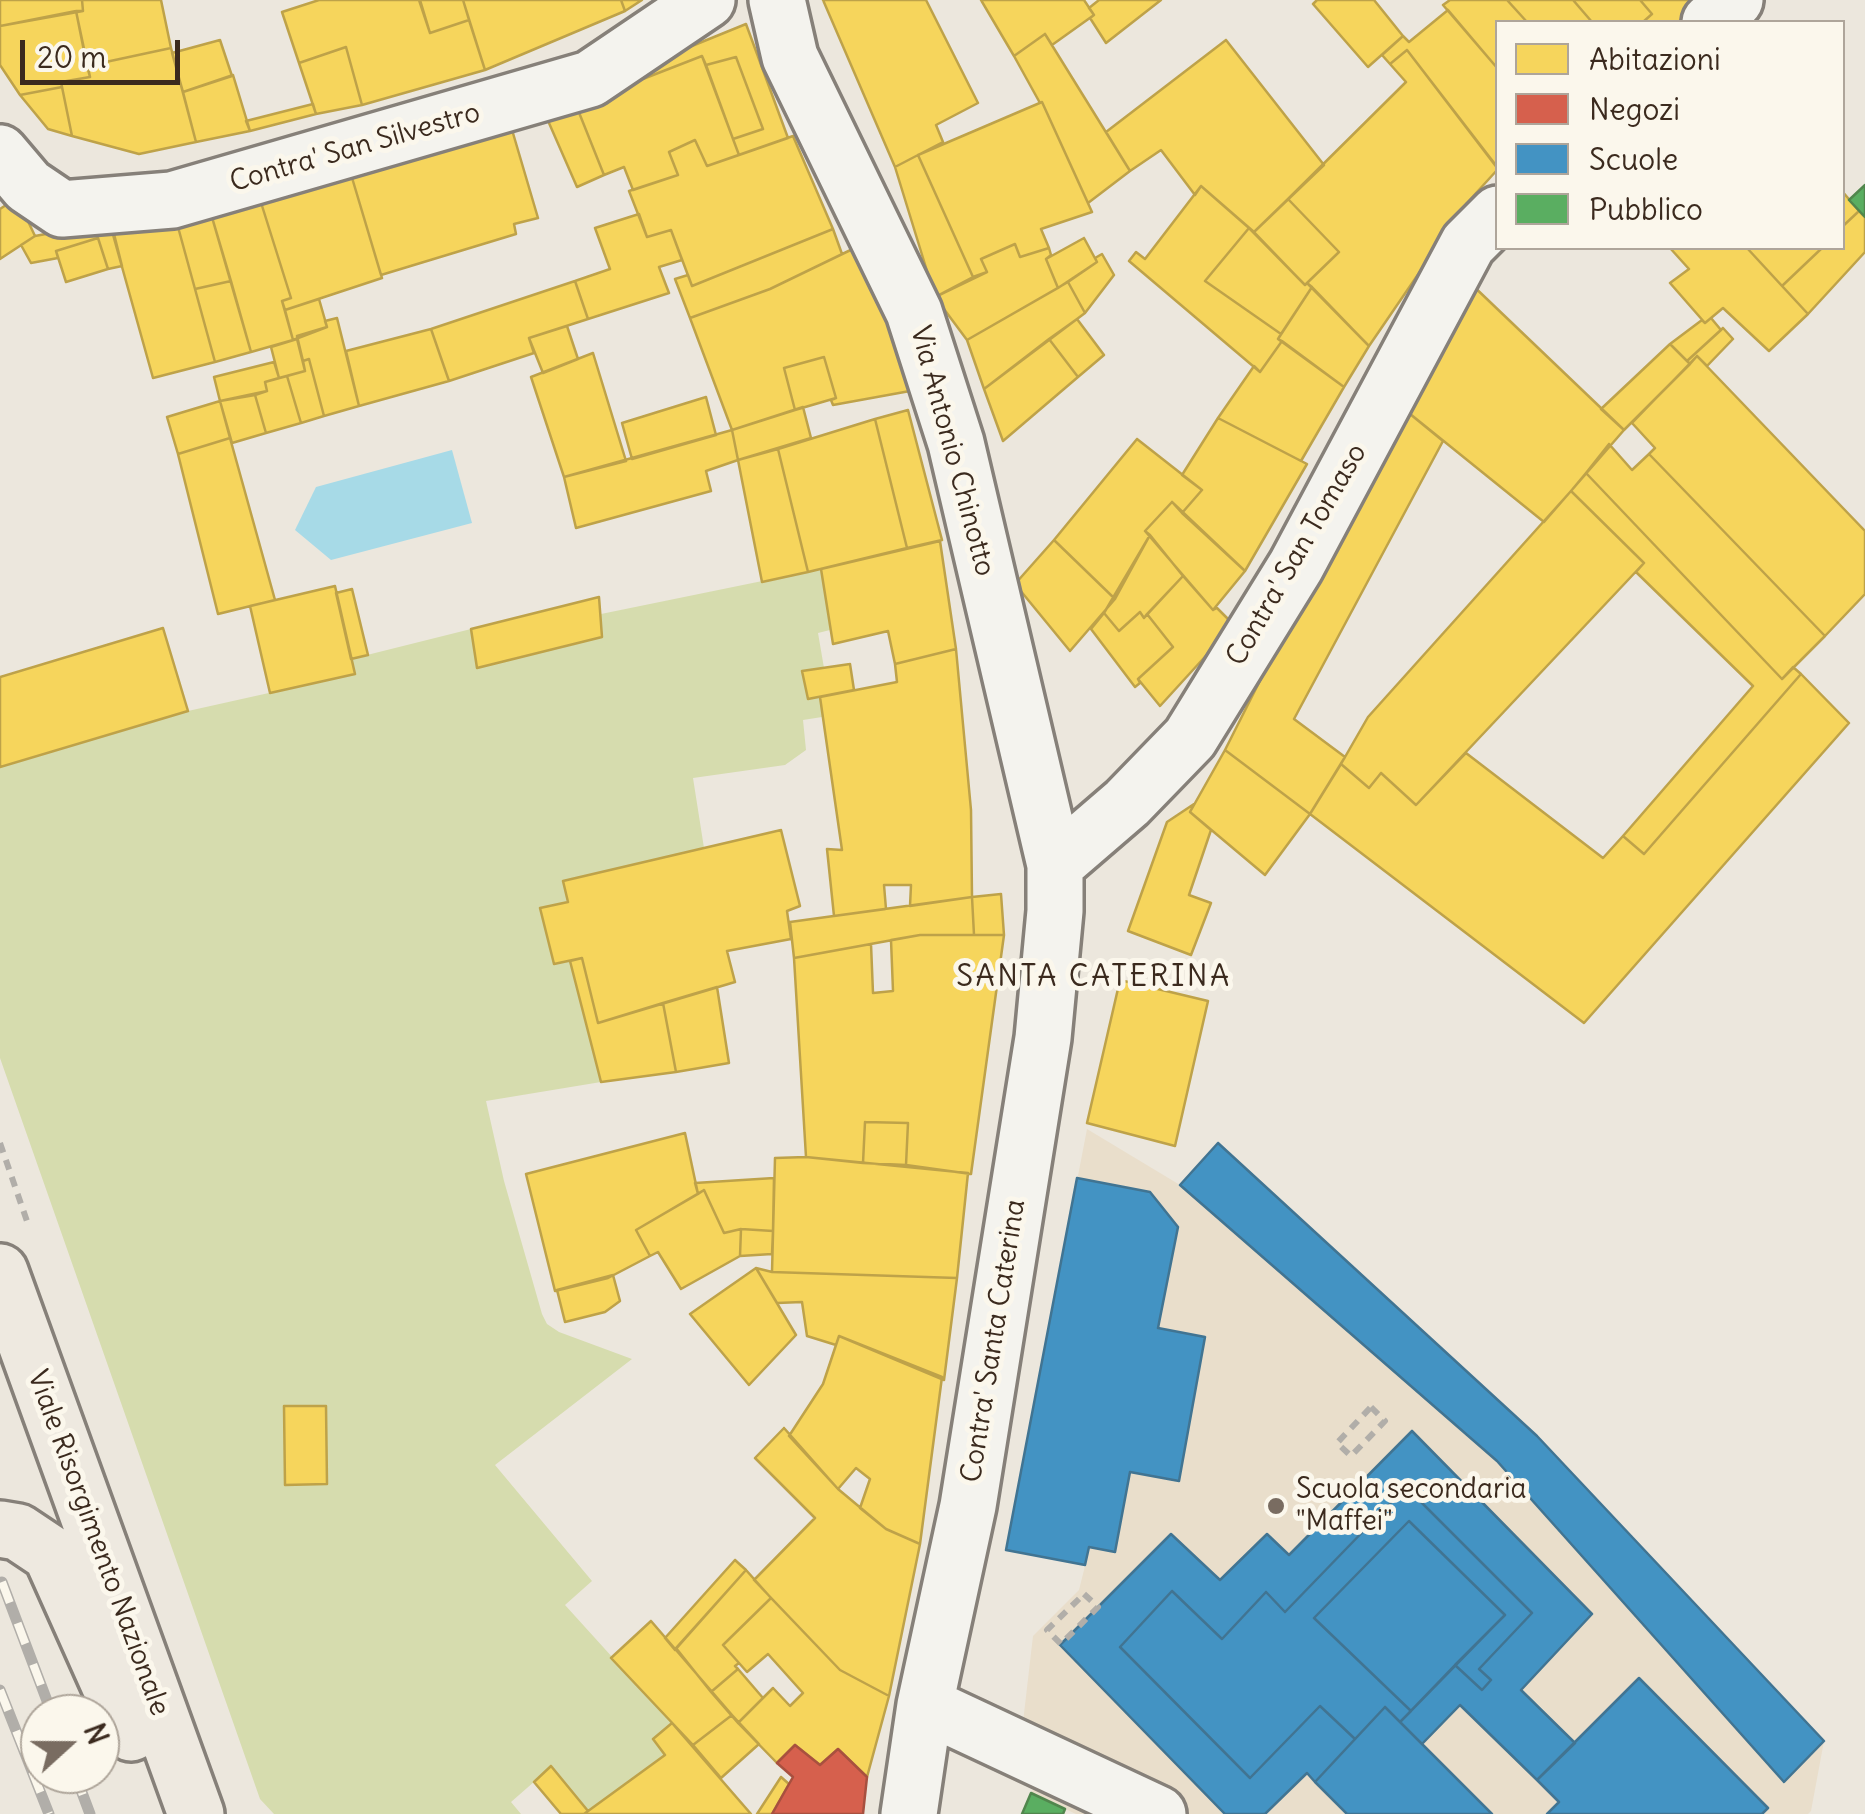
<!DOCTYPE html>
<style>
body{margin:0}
#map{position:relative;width:1865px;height:1814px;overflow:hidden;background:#ece7dd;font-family:Delius,sans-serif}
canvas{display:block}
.legend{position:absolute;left:1495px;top:20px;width:350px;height:230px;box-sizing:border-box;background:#fbf7ec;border:2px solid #aea59a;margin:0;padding:12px 18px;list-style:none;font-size:30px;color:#3b2a1e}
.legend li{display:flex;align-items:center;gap:20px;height:50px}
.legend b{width:50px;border:2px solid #aea59a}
.north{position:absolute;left:20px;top:1694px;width:100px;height:100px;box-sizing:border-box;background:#fbf7ec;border:2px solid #aea59a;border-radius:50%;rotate:69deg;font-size:28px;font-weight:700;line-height:40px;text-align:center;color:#3b2a1e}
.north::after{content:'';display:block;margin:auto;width:35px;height:45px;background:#796c61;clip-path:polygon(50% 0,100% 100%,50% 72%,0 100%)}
.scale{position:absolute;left:20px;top:40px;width:160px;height:45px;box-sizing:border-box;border:5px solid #3b2a1e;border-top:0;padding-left:12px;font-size:30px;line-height:35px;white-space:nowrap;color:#3b2a1e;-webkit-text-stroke:8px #fbf7ec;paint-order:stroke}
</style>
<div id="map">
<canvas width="1865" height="1814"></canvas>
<ul class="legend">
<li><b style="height:28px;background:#f6d55c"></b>Abitazioni</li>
<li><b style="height:28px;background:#d6604d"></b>Negozi</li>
<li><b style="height:28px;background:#4393c3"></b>Scuole</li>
<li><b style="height:28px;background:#5aae61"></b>Pubblico</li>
</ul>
<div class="north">N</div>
<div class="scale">20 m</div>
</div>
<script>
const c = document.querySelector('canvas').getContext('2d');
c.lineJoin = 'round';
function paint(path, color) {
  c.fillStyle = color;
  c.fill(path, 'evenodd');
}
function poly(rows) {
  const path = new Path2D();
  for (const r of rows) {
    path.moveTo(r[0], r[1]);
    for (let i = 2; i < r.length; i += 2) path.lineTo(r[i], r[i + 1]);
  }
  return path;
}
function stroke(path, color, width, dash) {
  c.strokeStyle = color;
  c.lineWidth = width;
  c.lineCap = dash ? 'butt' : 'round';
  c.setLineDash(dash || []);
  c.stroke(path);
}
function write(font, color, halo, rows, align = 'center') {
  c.font = font + ' Delius,sans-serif';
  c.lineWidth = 10;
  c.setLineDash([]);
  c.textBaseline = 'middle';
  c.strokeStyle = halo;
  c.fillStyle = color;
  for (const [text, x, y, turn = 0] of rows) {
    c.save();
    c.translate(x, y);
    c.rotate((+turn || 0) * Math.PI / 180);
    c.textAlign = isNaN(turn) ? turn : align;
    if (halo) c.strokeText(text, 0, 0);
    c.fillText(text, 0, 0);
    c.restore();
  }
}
paint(poly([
 [1087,1129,1180,1185,1497,1461,1784,1782,1824,1741,1811,1811,1808,1814,1076,1814,1031,1793,1038,1782,1020,1748,1033,1636,1079,1590,1085,1566,1006,1550]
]), '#e9decb');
paint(poly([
 [821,569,830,630,818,633,824,668,802,672,808,698,820,697,822,717,803,720,806,750,785,765,693,778,704,848,568,902,540,908,554,963,570,961,601,1082,486,1101,504,1181,542,1314,547,1324,559,1332,632,1359,495,1465,592,1581,565,1605,672,1723,653,1739,665,1755,588,1811,551,1767,511,1802,521,1814,274,1814,260,1799,0,1058,0,767,188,711,354,674,351,659,471,629,601,637,601,614]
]), '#d6dcae');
paint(poly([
 [452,450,472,523,331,560,295,530,316,487]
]), '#a7dae7');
const homes = poly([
 [0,0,82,0,83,11,0,26,0,0],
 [82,0,161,0,171,48,87,66,76,11,83,11,82,0],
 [319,0,419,0,430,33,469,20,485,70,362,105,346,47,299,63,282,12,319,0],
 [420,0,463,0,469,20,430,33,420,0],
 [463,0,621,0,625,11,485,70,463,0],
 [621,0,642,0,625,11,621,0],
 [823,0,926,0,978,103,936,125,943,142,895,167,823,0],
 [981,0,1084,0,1094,15,1052,45,1045,34,1014,56,981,0],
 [1099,0,1161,0,1106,43,1090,18,1094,15,1089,8,1099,0],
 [1317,0,1374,0,1403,36,1368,67,1313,4,1317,0],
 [1450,0,1507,0,1527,22,1498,22,1498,69,1443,5,1450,0],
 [1507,0,1573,0,1592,22,1527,22,1507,0],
 [1573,0,1640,0,1652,14,1643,22,1592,22,1573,0],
 [1640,0,1708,0,1682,22,1643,22,1652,14,1640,0],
 [1448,10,1498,69,1498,168,1407,50,1390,64,1382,55,1403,36,1409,42,1448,10],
 [76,11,90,77,61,82,62,87,20,95,0,65,0,26,76,11],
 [746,24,788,138,739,155,733,139,763,129,736,57,706,65,702,56,576,105,604,175,577,187,542,107,746,24],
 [1045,34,1130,171,1088,203,1042,102,1040,103,1014,56,1045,34],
 [220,40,232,76,183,92,172,53,220,40],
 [1226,40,1324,165,1254,232,1201,186,1195,195,1161,150,1130,171,1106,132,1226,40],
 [346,47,362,105,316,114,299,63,346,47],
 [171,48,196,142,139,154,72,136,61,82,90,77,87,66,171,48],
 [1407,50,1498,169,1467,203,1369,346,1307,283,1339,252,1288,199,1406,82,1390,64,1407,50],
 [702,56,739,155,707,166,695,140,669,152,678,175,633,190,624,167,604,175,576,105,702,56],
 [736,57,763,129,733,139,706,65,736,57],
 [233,75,250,131,196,142,183,92,233,75],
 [62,87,72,136,48,129,20,95,62,87],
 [1042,102,1092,212,1041,229,1049,248,1020,257,1015,244,981,259,987,272,973,277,918,155,1042,102],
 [313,104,316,114,250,131,246,121,313,104],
 [510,123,538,218,514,224,516,234,381,275,350,171,510,123],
 [793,136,833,229,692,286,671,230,647,237,629,191,678,175,669,152,695,140,707,166,793,136],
 [918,155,973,277,935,297,895,167,918,155],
 [350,171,382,278,285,310,282,301,291,298,258,193,350,171],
 [1201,186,1249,228,1205,281,1281,334,1278,339,1282,341,1260,372,1129,261,1136,252,1145,259,1201,186],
 [1842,191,1859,211,1842,227,1842,191],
 [258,193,291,298,282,301,293,340,251,352,209,207,258,193],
 [17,198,35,236,0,259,0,209,17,198],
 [1288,199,1339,252,1305,285,1254,232,1288,199],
 [209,207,231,281,195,289,175,216,209,207],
 [1859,211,1865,217,1865,252,1808,314,1782,286,1822,248,1842,248,1842,227,1859,211],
 [639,214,647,237,671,230,682,260,659,267,669,293,588,319,575,281,610,269,595,228,639,214],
 [175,216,215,362,153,378,112,231,175,216],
 [111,222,122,266,108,269,98,238,56,251,58,258,31,263,21,245,35,236,111,222],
 [1249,228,1305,285,1307,283,1312,287,1281,334,1205,281,1249,228],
 [833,229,842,254,770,289,690,318,675,279,688,275,692,286,833,229],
 [98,238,108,269,66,282,56,251,98,238],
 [1084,238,1097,262,1058,288,1046,259,1084,238],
 [863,244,910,391,833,405,831,400,836,398,824,357,784,368,795,410,732,430,690,318,770,289,863,244],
 [1015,244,1020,257,1049,248,1051,255,1046,259,1058,288,967,340,935,297,987,272,981,259,1015,244],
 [1670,248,1747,248,1808,314,1769,351,1723,308,1705,323,1670,283,1689,269,1670,248],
 [1747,248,1822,248,1782,286,1747,248],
 [1102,254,1114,275,1085,313,1068,282,1097,262,1095,258,1102,254],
 [1467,280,1624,430,1544,522,1399,405,1467,280],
 [231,281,251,352,215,362,195,289,231,281],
 [575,281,588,319,529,338,534,353,449,381,431,329,575,281],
 [1068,282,1085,313,984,389,967,340,1068,282],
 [1312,287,1369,346,1344,387,1278,339,1312,287],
 [319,299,327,327,293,340,285,310,319,299],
 [337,318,359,406,324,416,309,359,303,361,297,336,327,327,325,321,337,318],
 [1711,318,1721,330,1687,361,1670,344,1702,320,1705,323,1711,318],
 [1077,319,1104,355,1078,377,1049,339,1077,319],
 [567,326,578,359,543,373,529,338,567,326],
 [1723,328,1733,339,1707,366,1697,356,1690,364,1687,361,1723,328],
 [431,329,449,381,359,406,346,351,431,329],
 [297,339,305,371,279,378,271,347,297,339],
 [1049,339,1078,377,1003,441,984,389,1049,339],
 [1282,341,1344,387,1301,461,1218,418,1254,366,1260,372,1282,341],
 [1670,344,1690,364,1624,430,1601,409,1670,344],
 [593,353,626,461,564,477,531,377,593,353],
 [1697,356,1865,531,1865,594,1825,636,1649,454,1655,448,1632,423,1697,356],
 [824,357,836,398,795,410,784,368,824,357],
 [309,359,324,416,301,423,287,376,305,371,303,361,309,359],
 [274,362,279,378,265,382,267,391,220,401,214,377,274,362],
 [287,376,301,423,266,433,255,395,267,391,265,382,287,376],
 [255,395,266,433,232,443,220,401,255,395],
 [706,397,716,435,632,459,622,423,706,397],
 [220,401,230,438,178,454,167,417,220,401],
 [1399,405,1443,441,1294,719,1345,757,1310,814,1225,750,1399,405],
 [803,407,811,438,738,460,732,430,803,407],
 [908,410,942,540,907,548,875,419,908,410],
 [1218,418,1307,464,1245,571,1182,513,1202,490,1182,475,1218,418],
 [875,419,907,548,808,572,778,449,875,419],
 [732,430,738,460,706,471,711,491,576,528,564,477,732,430],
 [230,438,275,600,218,614,178,454,230,438],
 [1137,439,1202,490,1182,513,1172,502,1145,531,1150,535,1115,599,1054,540,1137,439],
 [1609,444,1632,470,1649,454,1825,636,1782,679,1586,473,1609,444],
 [778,449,808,572,762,582,738,460,778,449],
 [1586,473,1782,679,1793,667,1801,674,1644,854,1623,836,1753,686,1636,572,1644,563,1571,491,1586,473],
 [1571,491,1644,563,1416,805,1381,773,1369,788,1341,764,1368,717,1571,491],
 [1172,502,1245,571,1213,610,1145,531,1172,502],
 [1150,535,1183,576,1144,618,1140,612,1119,631,1104,613,1150,535],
 [1054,540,1115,599,1070,651,1015,584,1054,540],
 [940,541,956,649,895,664,888,631,833,644,821,569,940,541],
 [1183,576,1213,610,1217,608,1234,625,1160,706,1138,679,1173,647,1147,614,1183,576],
 [335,586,355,674,270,693,250,606,335,586],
 [352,589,368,655,351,659,336,593,352,589],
 [599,597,602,637,477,668,471,629,599,597],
 [1140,612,1144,618,1147,614,1173,647,1138,679,1140,683,1135,687,1091,629,1104,613,1119,631,1140,612],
 [163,628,188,711,0,767,0,677,163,628],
 [956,649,971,810,972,897,910,906,911,885,884,885,886,909,834,916,827,849,842,850,820,697,897,682,895,664,956,649],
 [850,664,854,690,808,699,802,671,850,664],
 [1801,674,1849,723,1584,1023,1310,814,1341,764,1369,788,1381,773,1416,805,1466,753,1603,858,1623,836,1644,854,1801,674],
 [1225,750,1310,814,1265,875,1190,812,1225,750],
 [1194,804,1190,812,1211,830,1189,895,1211,903,1191,955,1128,931,1167,822,1194,804],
 [781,830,800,906,787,911,791,939,727,951,735,982,598,1023,582,958,554,964,540,908,568,902,563,881,781,830],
 [1001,894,1004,935,974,935,972,897,1001,894],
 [972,897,974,935,920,935,794,958,790,922,972,897],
 [920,935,1004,935,971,1174,906,1165,908,1123,865,1122,863,1163,806,1157,794,958,871,944,873,993,893,991,891,940,920,935],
 [582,958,598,1023,663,1003,676,1072,601,1082,570,961,582,958],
 [1120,980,1208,1001,1175,1146,1087,1123,1120,980],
 [717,987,729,1063,676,1072,663,1003,717,987],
 [865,1122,908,1123,906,1165,863,1163,865,1122],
 [685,1133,698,1194,636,1230,650,1256,608,1278,555,1291,526,1174,685,1133],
 [806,1157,968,1173,957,1278,772,1272,775,1158,806,1157],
 [774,1178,773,1231,741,1229,724,1233,704,1190,698,1194,695,1183,774,1178],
 [704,1190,724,1233,741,1229,740,1256,681,1289,658,1252,650,1256,636,1230,704,1190],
 [741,1229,773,1231,772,1254,740,1256,741,1229],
 [756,1268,772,1272,957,1278,944,1380,839,1336,836,1345,807,1336,802,1302,777,1303,756,1268],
 [756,1268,796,1335,749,1385,690,1314,756,1268],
 [613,1275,620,1301,605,1312,565,1322,557,1290,613,1275],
 [839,1336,942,1377,920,1544,886,1529,860,1508,870,1479,856,1468,838,1489,789,1436,823,1384,839,1336],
 [284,1406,326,1406,327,1484,285,1485,284,1406],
 [784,1428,838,1489,886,1529,920,1544,889,1696,840,1670,754,1580,815,1518,755,1458,784,1428],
 [735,1560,746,1570,675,1650,665,1638,735,1560],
 [746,1570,771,1598,723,1645,739,1663,735,1666,738,1669,711,1692,676,1648,746,1570],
 [771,1598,840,1670,889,1696,867,1777,838,1749,820,1765,795,1745,777,1763,738,1723,773,1688,790,1706,803,1693,768,1654,747,1672,723,1645,771,1598],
 [651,1621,732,1715,693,1745,611,1658,651,1621],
 [738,1669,763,1698,738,1723,711,1692,738,1669],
 [732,1715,759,1744,721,1778,693,1745,732,1715],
 [672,1723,751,1814,584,1814,665,1755,653,1739,672,1723],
 [551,1766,588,1811,584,1814,561,1814,534,1782,551,1766],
 [781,1777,789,1784,772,1814,757,1814,781,1777]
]);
paint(homes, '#f6d55c');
stroke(homes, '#bea249', 2.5);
const shops = poly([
 [795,1745,820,1765,838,1749,867,1777,863,1814,772,1814,793,1777,777,1763,795,1745]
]);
paint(shops, '#d6604d');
stroke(shops, '#a8503f', 2.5);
const schools = poly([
 [1218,1143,1537,1436,1824,1741,1784,1782,1497,1461,1180,1185,1218,1143],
 [1077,1178,1150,1192,1178,1227,1158,1328,1205,1337,1179,1481,1130,1472,1115,1552,1089,1547,1085,1565,1006,1550,1077,1178],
 [1412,1431,1592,1614,1521,1690,1575,1743,1537,1780,1460,1705,1422,1744,1400,1722,1455,1665,1482,1690,1491,1680,1479,1669,1532,1613,1406,1487,1285,1612,1266,1592,1222,1639,1172,1591,1120,1647,1250,1778,1320,1706,1355,1739,1315,1782,1307,1773,1265,1814,1225,1814,1060,1645,1171,1534,1220,1580,1267,1534,1289,1555,1412,1431],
 [1406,1487,1532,1613,1479,1669,1491,1680,1482,1690,1455,1665,1505,1615,1409,1521,1314,1618,1411,1711,1400,1722,1385,1707,1355,1739,1320,1706,1250,1778,1120,1647,1172,1591,1222,1639,1266,1592,1285,1612,1406,1487],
 [1409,1521,1505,1615,1411,1711,1314,1618,1409,1521],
 [1639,1678,1768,1808,1762,1814,1547,1814,1559,1802,1537,1780,1639,1678],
 [1385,1707,1492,1814,1347,1814,1315,1782,1385,1707]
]);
paint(schools, '#4393c3');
stroke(schools, '#417492', 2.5);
const public = poly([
 [1865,185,1865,217,1849,200,1865,185],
 [1031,1793,1065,1809,1063,1814,1022,1814,1031,1793]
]);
paint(public, '#5aae61');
stroke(public, '#51864d', 2.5);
const minor = poly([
 [777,0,790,57,914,312,956,443,1055,865,1055,911,1043,1038,968,1506,925,1705,909,1814],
 [1710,22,1735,0],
 [0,153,28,186,62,209,172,200,590,79,707,0],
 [1055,865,1127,803,1190,738,1296,566,1468,244,1498,214],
 [925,1705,1158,1814]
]);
const major = poly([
 [0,1272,196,1814],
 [0,1529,18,1532,51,1554,131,1733]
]);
stroke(minor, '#868079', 62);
stroke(major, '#868079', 62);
stroke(poly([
 [0,1143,29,1227],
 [1371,1407,1385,1421,1351,1456,1337,1443,1371,1407],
 [1084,1594,1098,1607,1061,1644,1047,1630,1084,1594]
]), '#b1aea9', 6, [10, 8]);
stroke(minor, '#f4f3ee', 55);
stroke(major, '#eee9e0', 55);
const rail = poly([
 [2,1582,52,1714],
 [0,1690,49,1814],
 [75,1774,90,1814]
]);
stroke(rail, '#b1aea9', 11);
stroke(rail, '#fbf7ec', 8, [22]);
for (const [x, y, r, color] of [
 [1276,1506,10,"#796c61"]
]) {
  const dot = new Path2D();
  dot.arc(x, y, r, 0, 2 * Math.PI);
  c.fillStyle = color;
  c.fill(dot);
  stroke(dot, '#fbf7ec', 4);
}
write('28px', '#3b2a1e', '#fbf7ec', [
 ["Contra' San Silvestro",355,148,-16],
 ["Via Antonio Chinotto",952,451,75],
 ["Contra' San Tomaso",1297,555,-60],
 ["Contra' Santa Caterina",994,1341,-81],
 ["Viale Risorgimento Nazionale",98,1543,70]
]);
write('28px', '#3b2a1e', '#fbf7ec', [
 ["Scuola secondaria",1296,1490],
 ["\"Maffei\"",1296,1522]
], 'left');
c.letterSpacing = '2.5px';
write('30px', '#3b2a1e', '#fbf7ec', [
 ["SANTA CATERINA",1094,977]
]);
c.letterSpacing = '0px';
</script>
